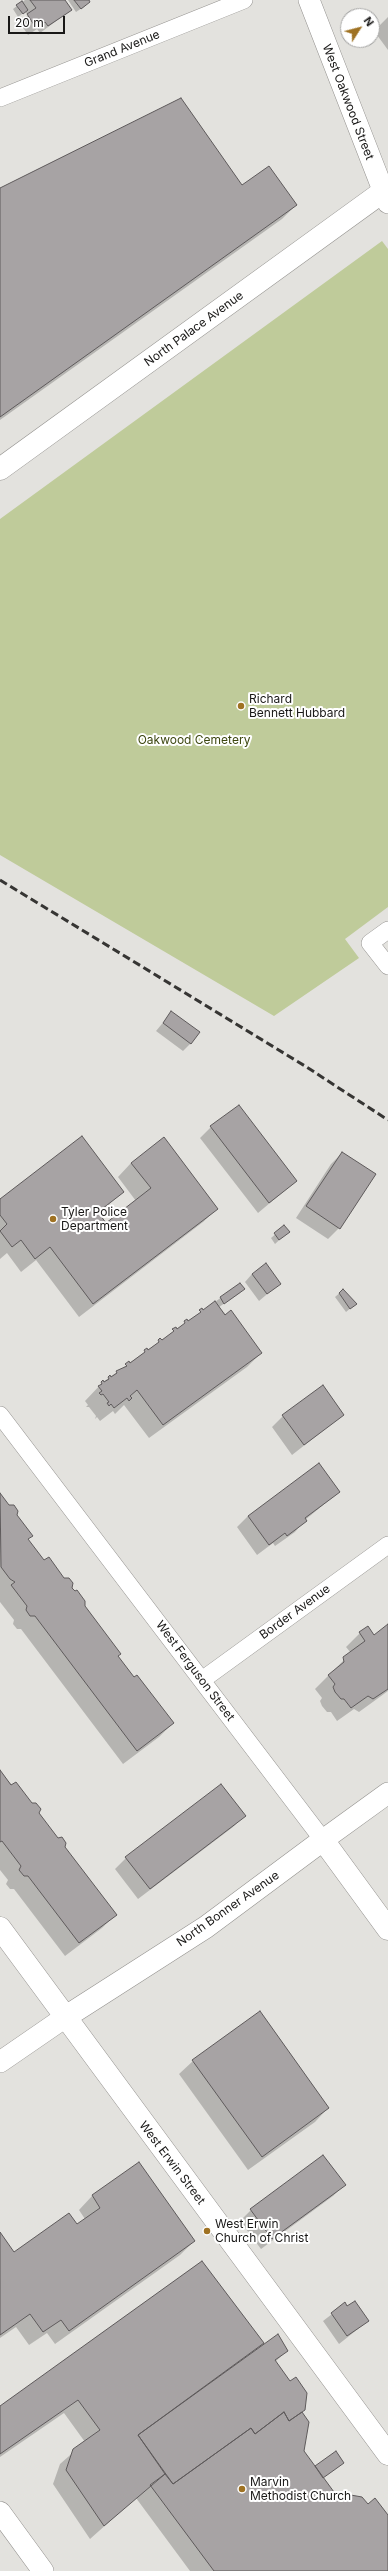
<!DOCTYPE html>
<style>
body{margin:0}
#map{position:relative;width:388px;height:2571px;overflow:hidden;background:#e3e2de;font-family:Inter,sans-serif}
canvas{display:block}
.north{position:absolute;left:340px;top:8px;width:40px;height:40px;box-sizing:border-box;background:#fff;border:1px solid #a3a3a2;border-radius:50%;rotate:54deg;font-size:11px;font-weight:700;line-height:16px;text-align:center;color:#191817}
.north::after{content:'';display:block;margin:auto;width:14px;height:18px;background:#9f7223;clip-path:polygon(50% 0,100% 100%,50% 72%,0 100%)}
.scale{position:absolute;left:8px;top:16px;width:57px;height:18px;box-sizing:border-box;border:2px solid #191817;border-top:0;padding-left:5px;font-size:12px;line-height:14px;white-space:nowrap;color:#191817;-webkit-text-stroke:3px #fff;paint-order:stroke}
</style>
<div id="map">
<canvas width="388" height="2571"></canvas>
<div class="north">N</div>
<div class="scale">20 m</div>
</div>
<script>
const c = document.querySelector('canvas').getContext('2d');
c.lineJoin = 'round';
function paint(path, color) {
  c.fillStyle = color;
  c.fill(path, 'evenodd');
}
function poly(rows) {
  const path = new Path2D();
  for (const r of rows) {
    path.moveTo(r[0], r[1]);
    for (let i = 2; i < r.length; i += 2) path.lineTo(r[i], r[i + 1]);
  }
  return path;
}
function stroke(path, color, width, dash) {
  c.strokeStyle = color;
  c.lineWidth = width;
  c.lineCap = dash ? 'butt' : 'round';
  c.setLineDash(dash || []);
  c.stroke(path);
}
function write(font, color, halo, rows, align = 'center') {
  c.font = font + ' Inter,sans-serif';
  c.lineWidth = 4;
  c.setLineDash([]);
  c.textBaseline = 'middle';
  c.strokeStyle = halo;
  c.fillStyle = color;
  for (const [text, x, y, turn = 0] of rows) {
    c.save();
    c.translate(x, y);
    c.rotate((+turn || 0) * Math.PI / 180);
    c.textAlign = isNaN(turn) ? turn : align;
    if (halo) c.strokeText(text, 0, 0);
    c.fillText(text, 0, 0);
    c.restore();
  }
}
paint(poly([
 [382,241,388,249,388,907,345,939,359,958,274,1016,0,855,0,519]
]), '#bfcb9a');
paint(poly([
 [25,0,64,0,71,10,40,33,37,29,28,35,20,23,28,15,25,12,18,17,13,9],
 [68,0,87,0,85,6,76,12],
 [388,17,388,50,374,31],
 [0,189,296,205,282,219,0,420],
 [171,1013,191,1043,183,1051,156,1031],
 [211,1127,296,1181,258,1213,200,1138],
 [342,1153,339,1228,328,1239,296,1218,331,1164],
 [131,1163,217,1209,203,1222,79,1317,36,1260,21,1272,7,1253,0,1259,0,1200,123,1192,98,1214,106,1224,136,1201,118,1177],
 [284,1227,288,1232,275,1244,271,1238],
 [252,1274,279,1284,259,1301,245,1282],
 [240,1284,240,1293,219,1307,261,1353,247,1367,149,1438,124,1405,115,1414,113,1411,100,1421,97,1417,95,1419,96,1416,89,1407,86,1407,88,1405,85,1401,103,1382],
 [343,1290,352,1307,346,1312,335,1297],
 [343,1415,292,1455,272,1427,283,1416],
 [339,1492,305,1520,295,1532,275,1546,273,1543,257,1555,237,1527,248,1516],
 [0,1494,16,1516,27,1539,44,1561,71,1588,134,1679,173,1723,159,1737,123,1764,21,1629,17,1629,13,1624,14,1620,0,1602],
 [388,1625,388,1691,359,1712,354,1709,337,1721,331,1712,327,1712,322,1706,320,1701,322,1698,315,1689,351,1653,346,1647,360,1633,374,1636],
 [0,1772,38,1813,115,1915,102,1928,65,1956,14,1889,10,1889,6,1884,8,1880,0,1870],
 [244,1816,233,1827,138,1899,115,1869,126,1858],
 [193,2061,328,2108,315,2122,248,2170,179,2074],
 [139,2164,194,2241,180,2255,55,2344,47,2333,29,2345,16,2327,0,2338,0,2233,14,2253,77,2226,85,2219,79,2210,92,2196],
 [344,2185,333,2196,261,2249,240,2221,251,2210],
 [201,2262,264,2345,278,2335,283,2343,287,2351,275,2362,301,2412,303,2451,315,2468,343,2463,322,2478,334,2493,367,2505,388,2517,388,2571,190,2571,136,2498,90,2539,53,2484,60,2464,85,2442,64,2413,0,2457,0,2407],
 [345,2304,368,2321,339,2344,323,2321]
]), '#0003');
const building = poly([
 [30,0,65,0,72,10,48,26,45,22,36,28,27,14,36,8,30,0],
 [74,0,89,0,90,2,81,9,74,0],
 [22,1,28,10,23,14,16,5,22,1],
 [181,98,242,185,269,166,297,205,0,417,0,188,181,98],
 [171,1011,200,1032,191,1044,163,1023,171,1011],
 [239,1105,297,1181,269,1203,210,1126,239,1105],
 [82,1136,124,1192,98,1212,106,1223,151,1188,131,1163,164,1137,218,1209,93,1304,50,1247,35,1259,21,1240,12,1247,0,1231,7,1224,0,1215,0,1199,82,1136],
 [342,1152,376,1174,340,1229,306,1206,342,1152],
 [284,1225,290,1232,279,1240,274,1233,284,1225],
 [266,1263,281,1284,267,1294,252,1274,266,1263],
 [240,1283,245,1289,224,1304,220,1297,240,1283],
 [343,1289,357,1304,350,1309,339,1293,343,1289],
 [215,1301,225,1315,231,1310,262,1353,163,1425,137,1390,130,1396,132,1398,129,1401,127,1398,114,1408,111,1404,109,1406,107,1403,109,1402,103,1394,101,1395,99,1393,102,1391,98,1386,102,1384,101,1382,103,1380,104,1382,109,1379,108,1377,110,1375,111,1377,117,1373,116,1371,127,1366,125,1364,129,1361,130,1363,145,1352,144,1350,147,1348,148,1350,159,1342,158,1340,160,1338,162,1340,174,1331,172,1329,176,1327,177,1329,185,1323,184,1321,187,1319,188,1321,201,1312,199,1310,202,1308,203,1310,215,1301],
 [323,1385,344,1415,304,1445,282,1415,323,1385],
 [319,1463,340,1492,305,1518,307,1521,287,1536,285,1533,269,1545,248,1516,319,1463],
 [0,1493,9,1505,14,1505,18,1511,17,1515,33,1536,28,1539,44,1560,49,1557,64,1578,69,1578,73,1583,72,1588,75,1591,77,1590,85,1601,85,1606,121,1654,118,1656,134,1677,137,1675,174,1723,137,1751,35,1616,30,1616,26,1610,27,1606,11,1585,15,1582,10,1579,1,1567,0,1493],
 [388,1624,388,1689,373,1699,368,1696,351,1708,344,1699,341,1699,335,1692,333,1687,335,1684,328,1675,344,1662,343,1657,365,1641,359,1632,368,1626,374,1635,388,1624],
 [0,1770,11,1785,16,1782,32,1803,36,1803,41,1809,39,1813,58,1838,62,1837,66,1843,65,1847,117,1915,79,1943,28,1876,24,1876,19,1870,21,1866,2,1841,0,1842,0,1770],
 [221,1784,246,1816,150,1889,125,1857,221,1784],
 [260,2011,329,2108,262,2157,192,2060,260,2011],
 [323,2155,346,2185,272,2239,250,2209,323,2155],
 [139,2162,195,2241,69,2331,61,2320,43,2332,30,2314,0,2335,0,2232,14,2252,69,2213,77,2224,100,2208,92,2195,139,2162],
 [202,2261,264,2343,138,2435,165,2474,104,2526,66,2470,73,2449,100,2430,78,2400,0,2454,0,2406,202,2261],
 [355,2301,369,2321,347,2336,331,2313,345,2302,347,2306,355,2301],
 [278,2334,288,2351,275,2360,290,2381,296,2377,307,2393,305,2410,289,2421,284,2412,255,2434,251,2428,173,2484,138,2435,278,2334],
 [284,2412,289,2421,302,2412,309,2422,304,2451,334,2492,362,2497,368,2504,375,2498,388,2515,388,2571,214,2571,150,2485,165,2474,173,2484,251,2428,255,2434,284,2412],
 [336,2451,344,2463,323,2478,315,2466,336,2451]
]);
paint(building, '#a7a3a4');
stroke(building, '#5e5a5b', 1);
const minor = poly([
 [0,98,244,0],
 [388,930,370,943,388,966],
 [0,1415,323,1840],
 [202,1680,388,1545]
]);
const tertiary = poly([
 [309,0,388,203],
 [323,1840,388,1793],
 [0,2062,64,2018],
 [0,2512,43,2571]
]);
const secondary = poly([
 [0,469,388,188],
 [0,1928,388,2454],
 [64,2018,206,1927,323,1840,388,1929]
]);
stroke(minor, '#93918e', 18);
stroke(tertiary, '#93918e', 22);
stroke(secondary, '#93918e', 23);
stroke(minor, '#fff', 17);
stroke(tertiary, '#fff', 21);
stroke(secondary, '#fff', 22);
stroke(poly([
 [0,880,305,1066,388,1120]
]), '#363533', 3, [8, 4]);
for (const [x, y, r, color] of [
 [241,706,4,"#9f7223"],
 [53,1219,4,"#9f7223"],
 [207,2231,4,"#9f7223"],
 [242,2489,4,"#9f7223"]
]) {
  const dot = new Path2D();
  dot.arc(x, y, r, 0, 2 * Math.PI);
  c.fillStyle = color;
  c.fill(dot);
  stroke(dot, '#fff', 1.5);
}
write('12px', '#191817', '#fff', [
 ["Grand Avenue",122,49,-22],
 ["West Oakwood Street",348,102,69],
 ["North Palace Avenue",194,329,-36],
 ["Border Avenue",295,1612,-36],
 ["West Ferguson Street",195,1671,53],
 ["North Bonner Avenue",228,1909,-35],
 ["West Erwin Street",172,2163,53]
]);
write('12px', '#191817', '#fff', [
 ["Richard",249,699],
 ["Bennett Hubbard",249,713],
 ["Tyler Police",61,1212],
 ["Department",61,1226],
 ["West Erwin",215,2224],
 ["Church of Christ",215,2238],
 ["Marvin",250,2482],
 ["Methodist Church",250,2496]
], 'left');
write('12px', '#3c460f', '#fff', [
 ["Oakwood Cemetery",194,740]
]);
</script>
